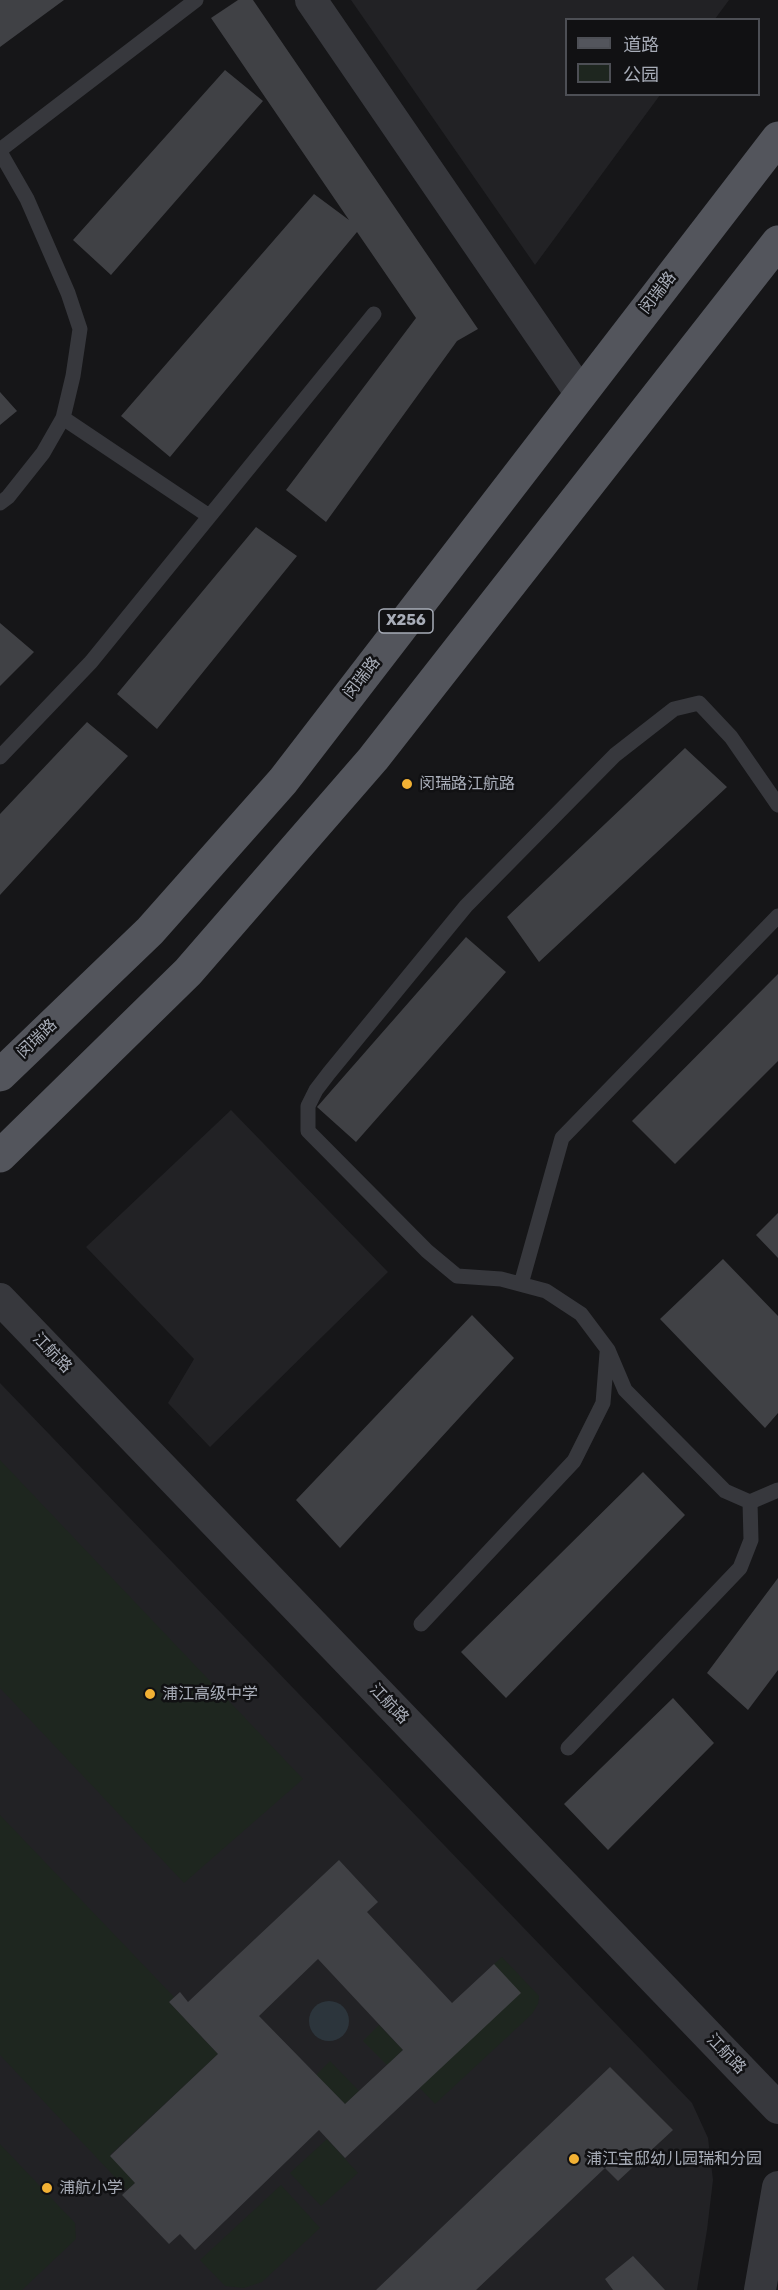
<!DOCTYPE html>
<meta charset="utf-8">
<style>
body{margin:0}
#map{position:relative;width:778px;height:2290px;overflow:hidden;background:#161618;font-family:Rubik,"Noto Sans SC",sans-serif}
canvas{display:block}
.legend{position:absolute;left:565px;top:18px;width:195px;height:78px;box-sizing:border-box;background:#111113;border:2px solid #4d4f55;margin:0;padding:8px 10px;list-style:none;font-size:18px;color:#a8adb8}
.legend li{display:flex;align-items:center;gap:12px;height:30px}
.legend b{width:30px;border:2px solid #4d4f55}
</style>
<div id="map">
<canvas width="778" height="2290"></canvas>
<ul class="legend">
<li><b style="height:8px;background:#53555c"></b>道路</li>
<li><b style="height:16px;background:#1e261f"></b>公园</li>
</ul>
</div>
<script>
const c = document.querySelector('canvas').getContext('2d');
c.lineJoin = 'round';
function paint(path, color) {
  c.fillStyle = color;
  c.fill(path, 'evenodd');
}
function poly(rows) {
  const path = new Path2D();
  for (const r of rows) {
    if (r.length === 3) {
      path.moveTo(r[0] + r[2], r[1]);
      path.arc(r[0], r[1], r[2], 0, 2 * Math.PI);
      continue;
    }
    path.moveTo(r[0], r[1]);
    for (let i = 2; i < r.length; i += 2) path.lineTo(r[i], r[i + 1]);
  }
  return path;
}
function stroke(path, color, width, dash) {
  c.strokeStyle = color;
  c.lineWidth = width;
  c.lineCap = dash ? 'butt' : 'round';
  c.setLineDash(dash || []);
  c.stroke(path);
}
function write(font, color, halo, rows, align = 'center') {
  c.font = font + ' Rubik,"Noto Sans SC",sans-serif';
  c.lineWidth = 5;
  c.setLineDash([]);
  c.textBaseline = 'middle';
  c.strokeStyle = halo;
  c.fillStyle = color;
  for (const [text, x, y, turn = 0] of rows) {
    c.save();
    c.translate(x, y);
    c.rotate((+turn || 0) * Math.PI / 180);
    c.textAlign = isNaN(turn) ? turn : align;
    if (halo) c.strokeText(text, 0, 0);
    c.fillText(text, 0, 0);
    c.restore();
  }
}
paint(poly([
 [351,0,729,0,715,19,566,20,566,94,660,95,535,265],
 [231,1110,388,1272,210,1447,168,1403,194,1359,86,1247],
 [0,1383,692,2103,708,2138,713,2180,707,2230,697,2290,0,2290]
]), '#222225');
paint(poly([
 [0,1460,303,1779,184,1883,0,1688],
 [0,1815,174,1997,169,2002,218,2054,110,2155,135,2183,127,2190,0,2055],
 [502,1957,539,1996,538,2004,532,2014,435,2104,419,2087,494,1964],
 [379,2025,403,2050,387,2065,363,2041],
 [330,2061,359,2091,345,2104,316,2075],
 [327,2139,358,2173,321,2206,290,2173],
 [0,2144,75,2223,76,2239,22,2290,0,2290],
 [281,2185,320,2228,262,2282,244,2288,225,2286,200,2260]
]), '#1e261f');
paint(poly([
 [329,2021,20]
]), '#2c353c');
paint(poly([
 [0,0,64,0,0,47],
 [238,0,253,0,478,329,457,341,326,522,286,490,416,318,357,232,170,457,121,416,314,194,349,220,211,18],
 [225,70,263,101,111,275,73,240],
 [0,392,17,411,0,425],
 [256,527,297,556,157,729,117,694],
 [0,623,34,652,0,686],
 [87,722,128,756,0,895,0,814],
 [685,748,727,787,539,962,507,917],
 [466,937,506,972,356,1142,317,1107],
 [778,974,778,1061,675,1164,632,1121],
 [778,1213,778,1258,756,1235],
 [723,1259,778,1316,778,1413,765,1428,660,1319],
 [472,1315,514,1358,340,1548,296,1500],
 [643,1472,685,1515,506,1698,461,1652],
 [778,1578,778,1670,748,1710,707,1673],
 [673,1698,714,1743,608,1850,564,1804],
 [339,1860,378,1902,367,1912,452,2003,494,1964,521,1993,345,2158,319,2130,195,2250,180,2234,169,2244,122,2195,135,2183,110,2156,218,2054,169,2002,180,1992,188,2002],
 [318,1959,403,2050,345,2104,259,2016],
 [610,2067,673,2130,618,2181,605,2168,476,2290,376,2290],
 [633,2256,665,2290,613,2290,605,2279]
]), '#404145');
stroke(poly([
 [0,150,196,0],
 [0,152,27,199,68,293,80,329,73,376,63,418,43,453,8,497,0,503],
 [63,418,209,516],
 [0,757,91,662,374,314],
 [778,805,731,737,699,703,674,709,615,755,466,906,329,1073,316,1090,308,1106,308,1131,427,1251,457,1276,501,1279,546,1291,581,1314,608,1350,625,1390,725,1491,750,1502,778,1490],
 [521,1284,562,1138,778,916],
 [421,1624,574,1461,603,1403,607,1353],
 [568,1748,740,1568,751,1540,750,1502]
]), '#37383d', 15);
stroke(poly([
 [311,0,581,394],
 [0,1299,778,2108],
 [760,2290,778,2187]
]), '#37383d', 32);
stroke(poly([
 [0,1075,150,931,283,781,778,138],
 [0,1156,188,972,373,759,778,242]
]), '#53555c', 33);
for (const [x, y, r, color] of [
 [407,784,6,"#f2b134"],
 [150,1694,6,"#f2b134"],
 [574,2159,6,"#f2b134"],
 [47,2188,6,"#f2b134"]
]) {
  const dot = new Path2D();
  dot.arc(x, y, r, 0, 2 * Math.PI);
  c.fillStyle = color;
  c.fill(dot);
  stroke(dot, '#111113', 2);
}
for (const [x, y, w] of [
 [406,621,54]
]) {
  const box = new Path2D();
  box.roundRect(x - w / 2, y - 12, w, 24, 4.5);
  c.fillStyle = '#111113';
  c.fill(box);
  stroke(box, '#a8adb8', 1.5);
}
write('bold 15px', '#a8adb8', null, [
 ["X256",406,621]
]);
write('16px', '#a8adb8', '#111113', [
 ["闵瑞路",658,293,-52],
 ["闵瑞路",362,678,-52],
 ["闵瑞路",37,1039,-44],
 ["江航路",52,1353,46],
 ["江航路",389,1704,46],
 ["江航路",726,2054,46]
]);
write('16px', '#a8adb8', '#111113', [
 ["闵瑞路江航路",419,784],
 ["浦江高级中学",162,1694],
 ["浦江宝邸幼儿园瑞和分园",586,2159],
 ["浦航小学",59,2188]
], 'left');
</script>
